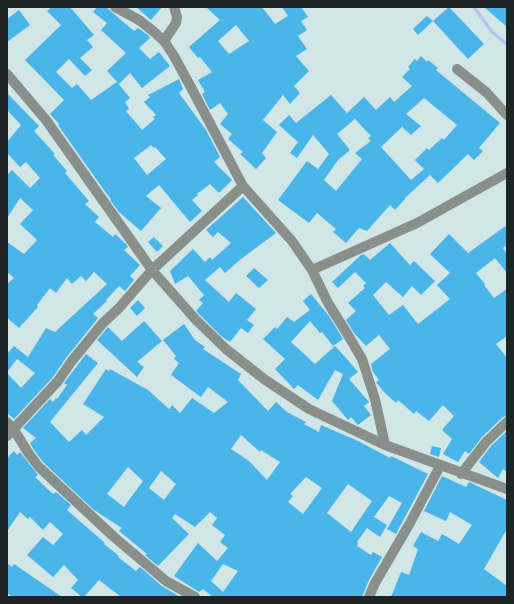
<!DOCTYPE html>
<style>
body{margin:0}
#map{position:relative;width:514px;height:604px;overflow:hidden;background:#d0e6e7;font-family:"Alegreya Sans",sans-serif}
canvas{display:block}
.frame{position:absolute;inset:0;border:8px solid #1c2424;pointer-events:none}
</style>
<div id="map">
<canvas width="514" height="604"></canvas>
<div class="frame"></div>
</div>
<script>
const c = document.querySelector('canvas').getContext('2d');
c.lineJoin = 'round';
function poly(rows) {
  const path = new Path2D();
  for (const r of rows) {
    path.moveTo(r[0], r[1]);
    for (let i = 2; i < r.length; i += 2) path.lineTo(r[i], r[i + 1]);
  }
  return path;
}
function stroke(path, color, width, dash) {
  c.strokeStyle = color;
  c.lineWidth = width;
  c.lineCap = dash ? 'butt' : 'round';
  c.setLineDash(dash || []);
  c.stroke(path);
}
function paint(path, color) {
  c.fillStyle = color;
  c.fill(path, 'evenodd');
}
stroke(poly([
 [474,7,492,32,507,44]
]), '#b2c5f7', 3);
paint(poly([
 [52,7,70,7,94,35,87,40,93,47,80,58,92,70,85,76,69,59,56,72,72,88,77,84,91,100,117,82,130,98,125,102,129,109,126,111,142,130,155,119,153,117,156,115,144,102,150,97,148,95,179,79,183,89,179,93,206,130,220,157,214,162,232,180,219,193,210,184,197,194,198,195,192,200,202,211,190,222,159,185,146,196,161,208,141,231,119,212,110,200,111,199,106,193,65,135,58,125,59,124,50,114,64,100,25,60,61,25,47,11],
 [151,145,154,148,155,147,166,159,147,175,134,158],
 [97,7,106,7,134,31,138,28,148,35,150,38,139,48,150,59,159,52,170,66,142,88,130,73,119,84,107,71,126,53,101,30,107,23,93,12],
 [136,7,162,7,151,20],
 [206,7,262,7,275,24,288,16,282,7,301,7,308,17,301,21,307,30,298,36,307,49,296,56,309,71,294,86,300,93,290,104,283,95,263,120,277,132,262,153,266,158,256,169,240,154,243,152,228,139,232,134,220,124,228,114,220,103,210,110,202,94,205,92,198,80,212,72,200,57,198,58,189,47,220,20],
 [236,25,249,41,229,54,218,41],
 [449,7,484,44,468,59,433,21],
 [484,7,507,7,507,27],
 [19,10,30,25,7,42,7,19],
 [427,16,433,21,418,35,413,29],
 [421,56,427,62,428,60,438,68,436,70,500,123,479,148,483,151,474,160,468,154,438,183,430,175,405,198,405,199,395,210,390,205,367,231,359,228,346,243,333,232,336,229,317,213,309,223,278,200,307,161,318,169,329,154,313,135,297,158,290,153,298,142,279,125,289,115,296,123,331,95,347,113,364,97,376,110,390,97,394,102,412,86,402,77,410,69,408,67,415,59,417,61],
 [424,98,457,125,444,140,442,138,429,150,427,148,415,160,424,169,411,180,381,147,402,127,411,135,421,126,406,114],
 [355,119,371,136,368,138,371,141,355,153,362,159,336,191,324,180,338,160,350,150,337,134],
 [7,93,39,126,34,131,55,154,53,155,67,171,65,173,89,201,85,204,99,217,95,222,113,237,115,234,126,244,128,247,124,250,140,265,130,276,134,280,125,291,119,286,106,300,107,301,93,314,98,318,66,358,53,377,14,419,7,413,7,373,21,388,35,373,17,359,7,372,7,354,14,346,28,357,46,328,55,332,107,284,94,272,86,281,81,276,72,284,67,278,56,293,50,288,37,305,38,307,19,328,7,318,7,284,14,278,7,272,7,242,24,254,37,240,20,224,33,210,20,198,7,218,7,175,12,170,30,188,40,178,26,162,20,167,7,153,7,142,21,125,7,110],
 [243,197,276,233,241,259,225,273,220,267,205,280,229,302,236,293,256,309,247,320,254,325,248,333,241,328,230,342,221,336,196,311,203,303,199,300,204,295,188,276,175,284,170,271,193,249,205,262,210,257,212,260,231,243,218,232,213,237,206,230],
 [507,225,507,245,503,248,507,254,507,273,495,258,476,273,485,284,484,285,494,298,507,289,507,336,496,344,507,358,507,416,503,417,482,437,469,454,465,451,458,462,443,454,452,439,442,430,454,416,443,405,429,421,416,411,414,414,398,400,396,403,384,392,376,382,379,380,373,372,371,364,390,349,379,335,366,346,354,333,346,320,356,311,348,303,365,288,363,286,366,283,355,272,338,288,332,282,361,255,364,254,370,260,390,243,410,265,414,261,435,281,421,295,412,286,403,297,386,282,373,295,389,315,403,305,418,324,450,299,437,285,450,273,430,254,449,234,468,253],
 [154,237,163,246,157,252,148,242],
 [254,268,268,280,259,288,246,276],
 [311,294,329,316,343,339,333,346,322,332,320,333,310,321,291,342,315,364,335,346,346,358,358,372,349,379,369,402,364,406,371,415,358,425,351,417,348,420,332,401,343,374,335,370,318,400,298,385,294,389,275,369,285,359,263,339,275,327,277,329,287,317,294,322,310,310,303,301],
 [138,300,145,308,137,316,130,308],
 [144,321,162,341,137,362,144,367,137,377,97,340,108,327,122,341],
 [184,324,195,340,205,347,203,349,241,374,238,380,268,411,276,402,287,412,306,422,304,424,319,432,321,425,358,441,390,458,391,456,428,474,396,534,387,529,402,503,389,496,374,517,387,525,380,537,367,528,357,542,358,543,357,546,371,555,373,552,382,557,369,580,362,597,213,597,203,589,199,592,174,576,198,543,217,561,228,548,220,542,225,535,212,525,217,518,210,512,195,527,175,514,172,518,189,534,158,566,145,555,147,554,119,531,122,528,94,510,44,463,34,450,30,443,36,438,23,428,50,399,53,402,56,398,57,399,67,385,64,383,86,354,98,363,50,422,69,442,82,430,86,435,104,417,83,404,106,369,109,371,110,369,148,390,169,409,172,405,180,413,192,398,214,413,228,402,208,387,201,397,171,375,179,363,174,359,176,356,163,340],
 [241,435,260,452,261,450,280,462,267,480,249,461,231,449],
 [128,467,143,481,124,507,107,494],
 [161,471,176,484,164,500,149,488],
 [306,477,322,488,303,514,288,502,293,496,290,494],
 [348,484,372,501,351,532,327,513],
 [223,564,238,571,223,592,211,581],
 [507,431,507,472,503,469,498,478,479,462,491,446],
 [432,446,441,448,439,457,430,454],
 [14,451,17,455,20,452,38,475,35,477,53,494,56,492,71,505,67,510,105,543,104,544,119,556,118,557,136,571,140,567,162,586,180,597,121,597,99,580,84,597,82,597,71,588,78,580,64,565,53,577,27,555,43,537,53,545,63,534,50,522,43,530,30,517,28,519,20,512,7,531,7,458],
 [442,476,466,487,469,482,507,500,507,529,484,569,507,586,507,597,391,597,401,572,409,575,418,549,413,546,421,532,438,541,442,534,459,544,472,525,450,512,446,521,424,511],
 [7,563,12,567,14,564,62,597,13,597,7,593]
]), '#49b5e9');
stroke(poly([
 [115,7,139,20,153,31,164,41,174,56,194,93,243,186,292,241,312,270,328,303,348,335,362,359,375,399,385,445],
 [164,41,176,23,177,17,174,7],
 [457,69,486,92,507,115],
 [7,74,46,120,152,270,196,320,226,349,264,379,309,409,385,445,507,489],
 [312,270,417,223,507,173],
 [7,422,14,430,29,454,39,467,114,537,166,581,195,597],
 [7,436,58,381,71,362,102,324,119,308,152,270,243,186],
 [461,474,486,442,507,422],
 [369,597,375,583,410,523,440,466]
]), '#89908c', 10);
</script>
